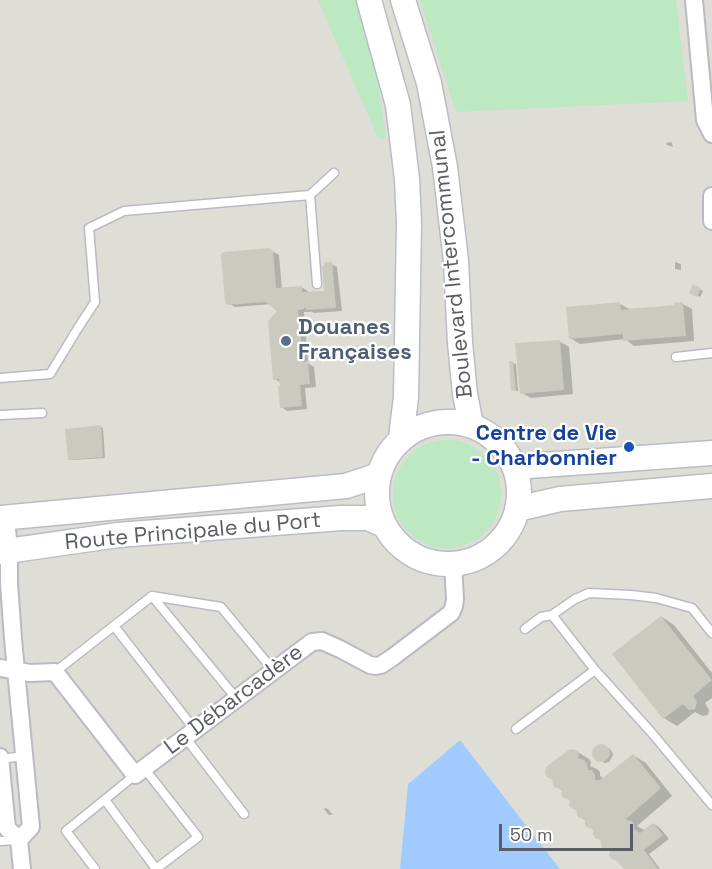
<!DOCTYPE html>
<meta charset="utf-8">
<style>
body{margin:0}
#map{position:relative;width:712px;height:869px;overflow:hidden;background:#eeede2;font-family:"Space Grotesk",sans-serif}
canvas{display:block}
.scale{position:absolute;left:499px;top:824px;width:134px;height:27px;box-sizing:border-box;border:3px solid #5a5d64;border-top:0;padding-left:8px;font-size:18px;line-height:21px;white-space:nowrap;color:#5a5d64;-webkit-text-stroke:4px #fff;paint-order:stroke}
</style>
<div id="map">
<canvas width="712" height="869"></canvas>
<div class="scale">50 m</div>
</div>
<script>
const c = document.querySelector('canvas').getContext('2d');
c.lineJoin = 'round';
function paint(path, color) {
  c.fillStyle = color;
  c.fill(path, 'evenodd');
}
function poly(rows) {
  const path = new Path2D();
  for (const r of rows) {
    if (r.length === 3) {
      path.moveTo(r[0] + r[2], r[1]);
      path.arc(r[0], r[1], r[2], 0, 2 * Math.PI);
      continue;
    }
    path.moveTo(r[0], r[1]);
    for (let i = 2; i < r.length; i += 2) path.lineTo(r[i], r[i + 1]);
  }
  return path;
}
function stroke(path, color, width, dash) {
  c.strokeStyle = color;
  c.lineWidth = width;
  c.lineCap = dash ? 'butt' : 'round';
  c.setLineDash(dash || []);
  c.stroke(path);
}
function write(font, color, halo, rows, align = 'center') {
  c.font = font + ' "Space Grotesk",sans-serif';
  c.lineWidth = 4.5;
  c.setLineDash([]);
  c.textBaseline = 'middle';
  c.strokeStyle = halo;
  c.fillStyle = color;
  for (const [text, x, y, turn = 0] of rows) {
    c.save();
    c.translate(x, y);
    c.rotate((+turn || 0) * Math.PI / 180);
    c.textAlign = isNaN(turn) ? turn : align;
    if (halo) c.strokeText(text, 0, 0);
    c.fillText(text, 0, 0);
    c.restore();
  }
}
paint(poly([
 [0,0,712,0,712,869,560,869,460,740,408,784,400,869,0,869]
]), '#deded6');
paint(poly([
 [318,0,355,0,376,69,386,139,378,138],
 [420,0,676,0,688,101,456,112],
 [447,494,54]
]), '#bce8c2');
paint(poly([
 [460,740,560,869,400,869,408,784]
]), '#a1caff');
paint(poly([
 [670,142,672,143,673,147,667,145,666,143],
 [270,250,279,255,282,289,301,287,308,291,308,294,326,292,331,264,337,267,342,311,314,313,310,311,310,312,304,312,308,363,314,367,316,387,305,388,307,409,287,411,281,407,281,383,275,379,280,311,272,304,235,307,226,302],
 [675,262,681,264,681,270,675,269],
 [694,286,703,291,700,297,691,292],
 [620,304,629,309,675,306,683,304,692,309,694,341,634,346,625,339,580,344,570,338],
 [559,341,569,347,573,394,531,398,522,393],
 [513,363,516,364,518,391,513,390],
 [101,427,103,428,105,458,72,460,69,459],
 [662,617,674,625,712,673,712,698,705,703,709,710,708,715,703,716,695,712,677,726,664,718,614,655],
 [603,745,611,750,613,755,609,762,605,763,596,759,594,752,597,746],
 [576,751,589,759,591,762,590,766,597,769,600,772,600,776,604,779,633,755,646,763,672,796,637,826,644,830,654,824,660,828,669,839,649,854,660,869,625,869,611,852,604,847,602,841,597,838,595,831,587,821,580,817,579,811,563,791,557,787],
 [325,808,328,809,333,815,329,815,324,809]
]), '#0003');
paint(poly([
 [270,248,273,251,276,288,302,286,302,292,324,291,322,266,324,266,324,262,332,262,336,308,306,310,306,308,304,308,304,309,298,310,303,362,308,361,310,384,300,385,302,406,280,408,278,386,280,386,279,379,273,380,268,321,277,311,266,302,227,305,225,302,221,255,223,252],
 [693,284,701,288,697,297,689,293],
 [620,302,621,310,674,305,674,303,683,302,686,336,623,341,623,334,569,339,566,307],
 [560,340,564,390,520,394,515,343],
 [509,361,513,361,516,390,511,391],
 [101,425,103,457,68,460,65,429],
 [661,616,712,680,693,696,697,702,695,709,689,710,683,704,663,719,612,654],
 [601,753,9],
 [570,749,576,750,579,754,578,758,584,760,587,764,588,770,592,770,595,774,595,780,600,780,633,754,661,788,626,819,627,820,632,821,634,824,634,829,640,833,653,823,663,835,644,850,658,869,624,869,617,861,612,859,609,855,610,851,608,849,603,849,601,845,600,839,596,839,593,835,593,831,592,829,588,828,585,825,585,820,584,818,579,818,577,815,577,811,571,808,569,805,570,801,568,799,564,798,561,795,562,791,561,789,556,788,553,785,552,779,548,778,545,774,546,767]
]), '#cbcac1');
const lane = poly([
 [310,195,317,284],
 [676,357,712,353],
 [0,378,50,374,78,328,95,302,89,228,124,211,310,195,334,173],
 [0,415,42,413],
 [152,596,236,698],
 [552,615,575,599,589,593,631,595,656,598,692,608,712,633],
 [114,626,195,730],
 [525,629,541,617,552,615,595,670,651,732,712,805],
 [55,672,152,596,221,607,273,670],
 [516,729,595,670],
 [185,737,244,814],
 [0,759,24,756],
 [144,768,198,837,156,869],
 [105,800,156,869],
 [0,841,19,840],
 [95,869,66,831,135,775]
]);
const street = poly([
 [694,0,705,120,712,134],
 [712,196,712,221],
 [0,526,7,529,9,550,9,583,13,639,31,827,19,840],
 [0,668,30,673,55,672,135,775,312,642,322,641,340,649,370,665,376,666,381,665,393,657,451,613,454,606,455,599,453,563],
 [0,757,7,828,19,840,22,869]
]);
const secondary = poly([
 [369,0,398,105,407,179,409,223,406,397,401,438],
 [403,0,429,83,445,167,456,261,460,343,465,394,471,425],
 [448,493,71],
 [514,467,712,453],
 [517,509,560,499,712,486],
 [0,518,346,486,379,475],
 [0,552,118,535,341,518,368,518,384,525]
]);
stroke(lane, '#babbc2', 11);
stroke(street, '#babbc2', 20);
stroke(secondary, '#babdc4', 27);
stroke(lane, '#fff', 8);
stroke(street, '#fff', 16);
stroke(secondary, '#fff', 24);
for (const [x, y, r, color] of [
 [286,341,6,"#5c6f8a"],
 [629,447,6,"#1a4fb4"]
]) {
  const dot = new Path2D();
  dot.arc(x, y, r, 0, 2 * Math.PI);
  c.fillStyle = color;
  c.fill(dot);
  stroke(dot, '#fff', 2);
}
write('22px', '#5a5d64', '#fff', [
 ["Boulevard Intercommunal",452,264,-96],
 ["Route Principale du Port",193,532,-5],
 ["Le Débarcadère",234,700,-37]
]);
write('bold 22px', '#4e5e75', '#fff', [
 ["Douanes",298,328],
 ["Françaises",298,353]
], 'left');
write('bold 22px', '#164399', '#fff', [
 ["Centre de Vie",617,434],
 ["- Charbonnier",617,459]
], 'right');
</script>
